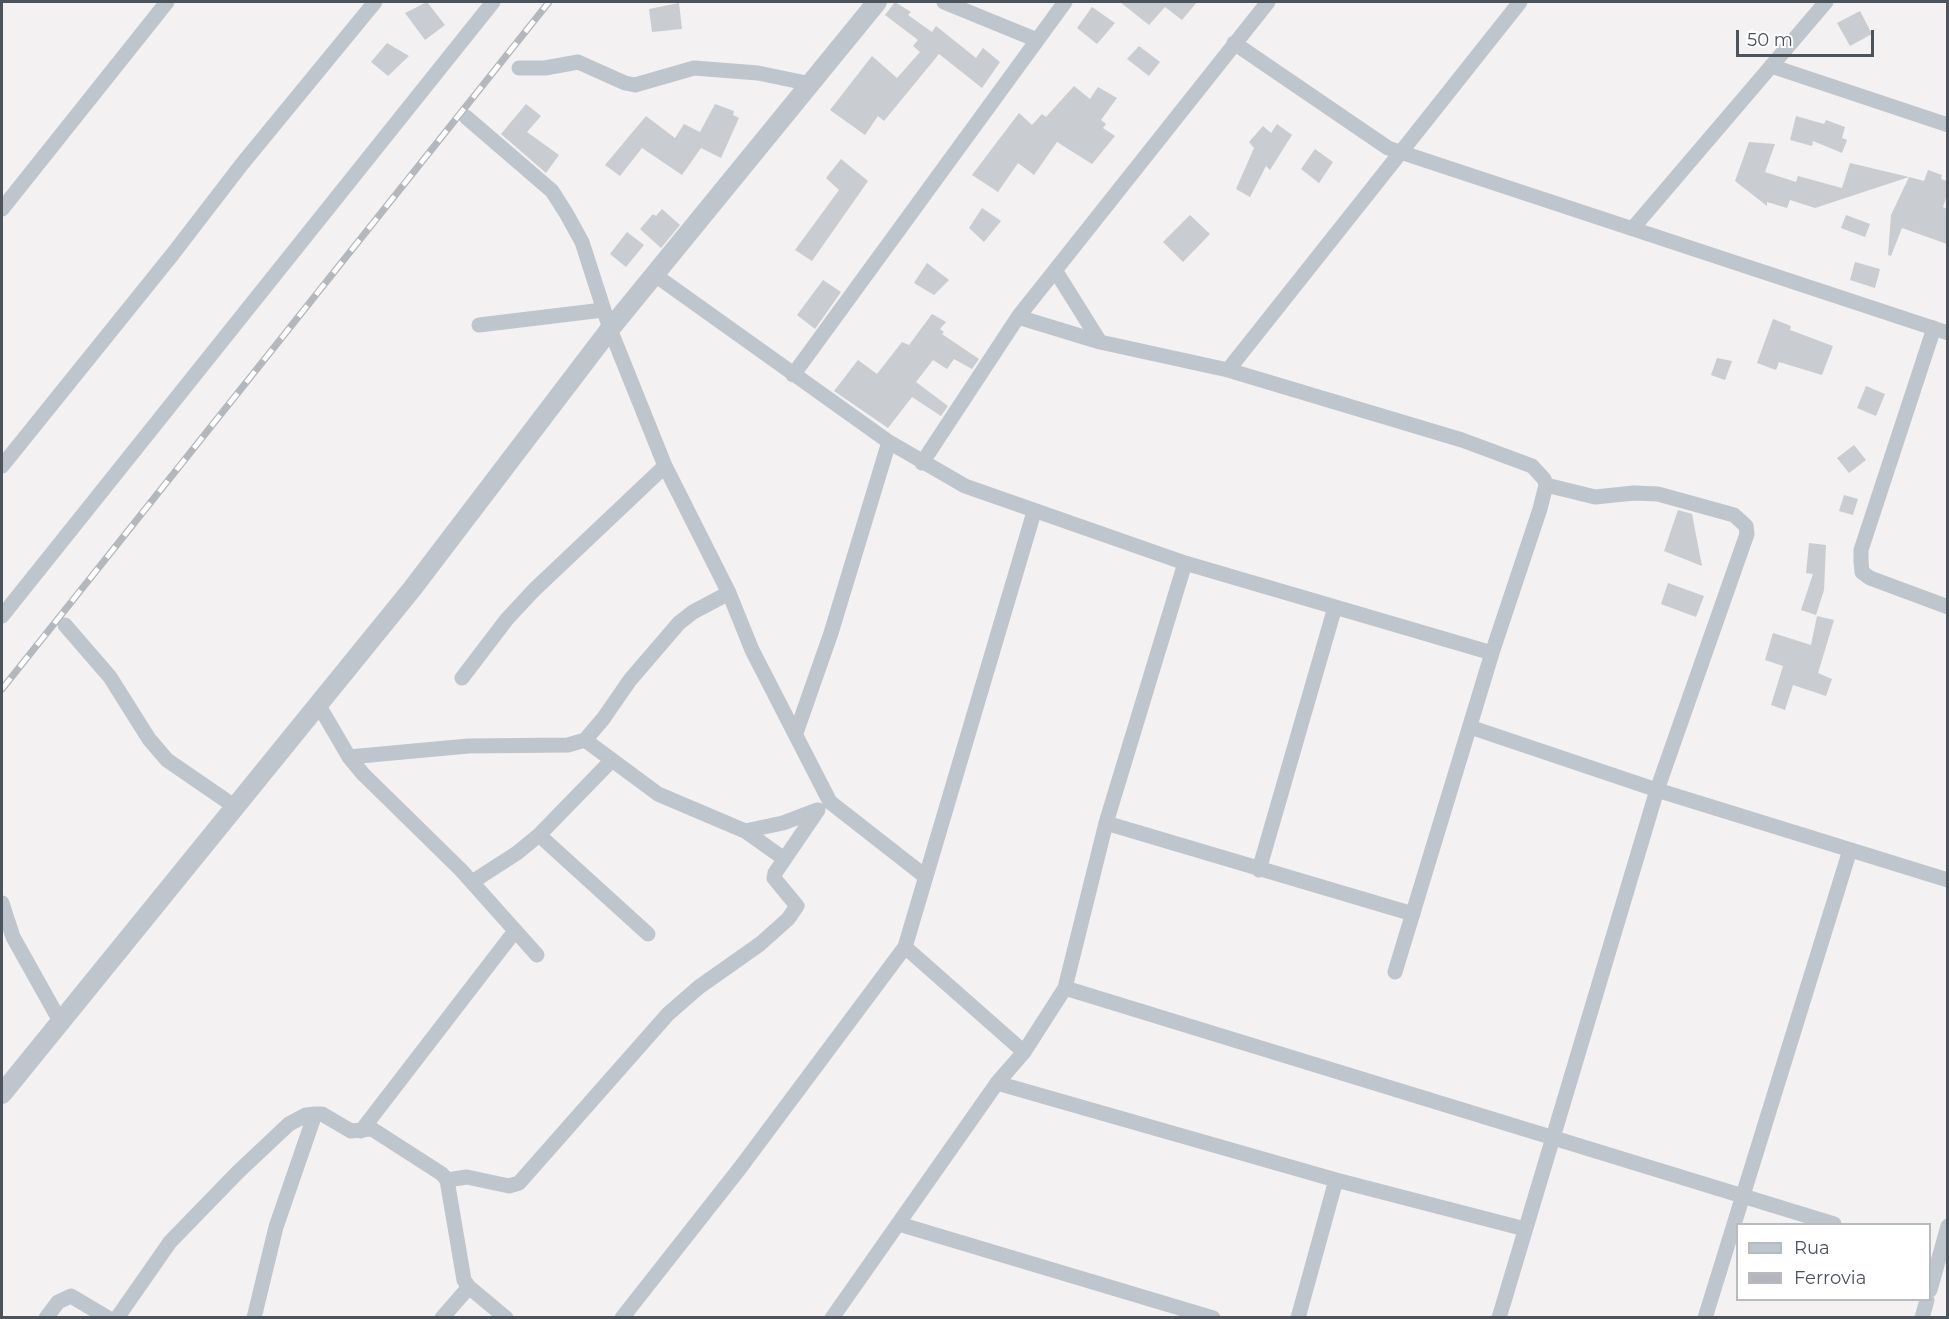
<!DOCTYPE html>
<style>
body{margin:0}
#map{position:relative;width:1949px;height:1319px;overflow:hidden;background:#f3f1f1;font-family:Montserrat,sans-serif}
canvas{display:block}
.frame{position:absolute;inset:0;border:3px solid #4b545d;pointer-events:none}
.legend{position:absolute;left:1736px;top:1223px;width:195px;height:78px;box-sizing:border-box;background:#fff;border:2px solid #b7bbbe;margin:0;padding:8px 10px;list-style:none;font-size:18px;color:#4b545d}
.legend li{display:flex;align-items:center;gap:12px;height:30px}
.legend b{width:30px;border:2px solid #b7bbbe}
.scale{position:absolute;left:1736px;top:30px;width:138px;height:27px;box-sizing:border-box;border:3px solid #4b545d;border-top:0;padding-left:8px;font-size:18px;line-height:21px;white-space:nowrap;color:#4b545d;-webkit-text-stroke:4px #fff;paint-order:stroke}
</style>
<div id="map">
<canvas width="1949" height="1319"></canvas>
<div class="frame"></div>
<ul class="legend">
<li><b style="height:8px;background:#bec5cc"></b>Rua</li>
<li><b style="height:8px;background:#b4b7bb"></b>Ferrovia</li>
</ul>
<div class="scale">50 m</div>
</div>
<script>
const c = document.querySelector('canvas').getContext('2d');
c.lineJoin = 'round';
function paint(path, color) {
  c.fillStyle = color;
  c.fill(path, 'evenodd');
}
function poly(rows) {
  const path = new Path2D();
  for (const r of rows) {
    path.moveTo(r[0], r[1]);
    for (let i = 2; i < r.length; i += 2) path.lineTo(r[i], r[i + 1]);
  }
  return path;
}
function stroke(path, color, width, dash) {
  c.strokeStyle = color;
  c.lineWidth = width;
  c.lineCap = dash ? 'butt' : 'round';
  c.setLineDash(dash || []);
  c.stroke(path);
}
paint(poly([
 [427,2,445,25,425,40,405,13],
 [895,2,911,12,908,15,932,32,936,26,976,58,983,48,1000,62,982,88,939,54,884,121,878,116,865,135,830,110,872,56,897,78,920,52,913,46,918,40,885,15],
 [1120,2,1197,2,1182,20,1165,7,1149,25],
 [679,3,682,29,652,32,649,9],
 [1092,7,1115,23,1097,44,1077,28],
 [1860,11,1872,34,1850,46,1837,23],
 [387,43,409,56,388,76,371,62],
 [1139,46,1160,62,1149,76,1127,59],
 [1074,86,1090,99,1098,87,1117,98,1101,120,1106,124,1103,128,1115,136,1092,164,1057,142,1034,175,1018,163,998,192,972,175,1019,113,1032,125,1042,114,1046,117],
 [526,104,541,116,527,132,559,155,546,173,501,134],
 [715,104,734,111,733,115,739,118,721,158,701,148,682,175,642,148,620,176,605,165,646,116,675,138,684,124,700,132],
 [1796,116,1824,124,1826,120,1845,127,1842,138,1847,140,1842,153,1813,141,1812,146,1790,140],
 [1277,124,1292,135,1270,170,1266,166,1250,197,1236,189,1254,148,1249,142,1263,126,1271,133],
 [1749,142,1775,144,1765,172,1796,182,1798,176,1842,188,1850,163,1909,177,1815,208,1790,200,1787,208,1767,202,1767,206,1735,181],
 [1315,149,1333,162,1319,183,1301,169],
 [841,159,868,181,812,261,795,250,839,190,826,178],
 [1928,170,1942,175,1941,179,1947,181,1947,195,1943,207,1947,209,1947,244,1902,228,1891,256,1888,255,1891,215,1909,177,1924,181],
 [982,208,1001,221,984,242,969,228],
 [662,209,680,225,661,248,640,229,653,214,656,216],
 [1190,215,1210,234,1183,262,1163,242],
 [1846,215,1870,224,1865,237,1841,228],
 [627,232,644,245,626,267,610,254],
 [1855,262,1880,269,1875,288,1850,280],
 [927,263,949,280,934,295,914,283],
 [823,280,841,292,815,329,797,315],
 [932,314,946,322,940,329,944,332,942,334,979,359,972,369,954,359,947,369,933,360,916,382,948,406,941,416,912,397,888,428,834,391,858,360,877,374,902,342,909,345],
 [1773,319,1791,326,1790,330,1833,346,1822,375,1779,362,1776,370,1757,363],
 [1717,358,1732,361,1725,380,1711,375],
 [1866,386,1885,394,1876,416,1857,408],
 [1854,445,1866,460,1849,473,1837,458],
 [1844,495,1858,499,1853,515,1839,511],
 [1678,510,1692,514,1702,566,1664,551],
 [1809,543,1826,545,1824,590,1816,615,1801,610,1813,574,1806,573],
 [1668,583,1704,596,1696,617,1661,604],
 [1817,616,1834,620,1818,673,1832,679,1826,696,1793,685,1785,710,1771,705,1783,666,1765,660,1773,633,1811,645]
]), '#c9ccd0');
stroke(poly([
 [944,2,1037,40],
 [1234,43,1388,148,1948,333],
 [1771,66,1948,125],
 [519,68,545,68,578,62,625,83,635,85,694,68,758,73,811,84],
 [466,117,552,191,566,213,582,242,610,329,665,466,729,593,752,650,830,802,926,877],
 [2,209,167,2],
 [1633,228,1826,2],
 [1055,270,1100,342],
 [655,275,889,442,965,486,1185,563,1492,653],
 [1018,317,1100,342,1228,370,1462,440,1532,466,1544,479,1546,485,1540,509,1492,653,1395,972],
 [479,325,603,310],
 [1934,328,1861,550,1861,561,1862,572,1870,578,1948,607],
 [1228,370,1520,2],
 [793,375,1065,2],
 [922,463,1018,317,1268,2],
 [2,466,172,255,242,164,375,2],
 [2,616,493,2],
 [65,625,110,677,149,739,167,760,234,806],
 [462,678,507,619,534,590,665,466],
 [318,704,349,757,363,774,461,870,537,955],
 [1470,727,1657,790,1948,880],
 [796,733,831,633,889,442],
 [585,740,658,794,745,831,783,823,817,810],
 [349,757,468,746,568,745,585,740,603,719,630,680,679,623,693,612,729,593],
 [1106,823,1413,914],
 [745,831,783,858],
 [539,835,648,934],
 [1259,870,1335,607],
 [472,882,517,853,539,835,612,760],
 [2,903,13,937,60,1021],
 [905,947,1024,1052],
 [1065,988,1834,1224],
 [997,1083,1336,1180,1525,1229],
 [361,1131,515,931],
 [447,1180,467,1177,509,1186,519,1183,668,1014,699,987,760,944,788,919,797,906,774,878,775,873,818,810],
 [899,1224,1213,1318],
 [1930,1290,1948,1226],
 [46,1318,58,1302,71,1296,108,1318],
 [117,1318,170,1242,238,1172,289,1124,306,1115,315,1114,322,1114,351,1131,372,1129,442,1174,447,1180,464,1280,469,1287,506,1318],
 [254,1318,276,1227,315,1114],
 [442,1318,469,1287],
 [622,1318,740,1168,905,947,1034,512],
 [832,1318,997,1083,1024,1052,1065,988,1106,823,1185,563],
 [1298,1318,1336,1180],
 [1499,1318,1657,790,1747,534,1746,526,1734,515,1658,494,1634,493,1595,497,1546,485],
 [1705,1318,1850,850],
 [1922,1318,1927,1300]
]), '#bec5cc', 15);
stroke(poly([
 [2,1094,412,589,610,329,877,2]
]), '#bec5cc', 20);
const rail = poly([
 [2,689,549,2]
]);
stroke(rail, '#b4b7bb', 7);
stroke(rail, '#fff', 4.5, [14]);
</script>
